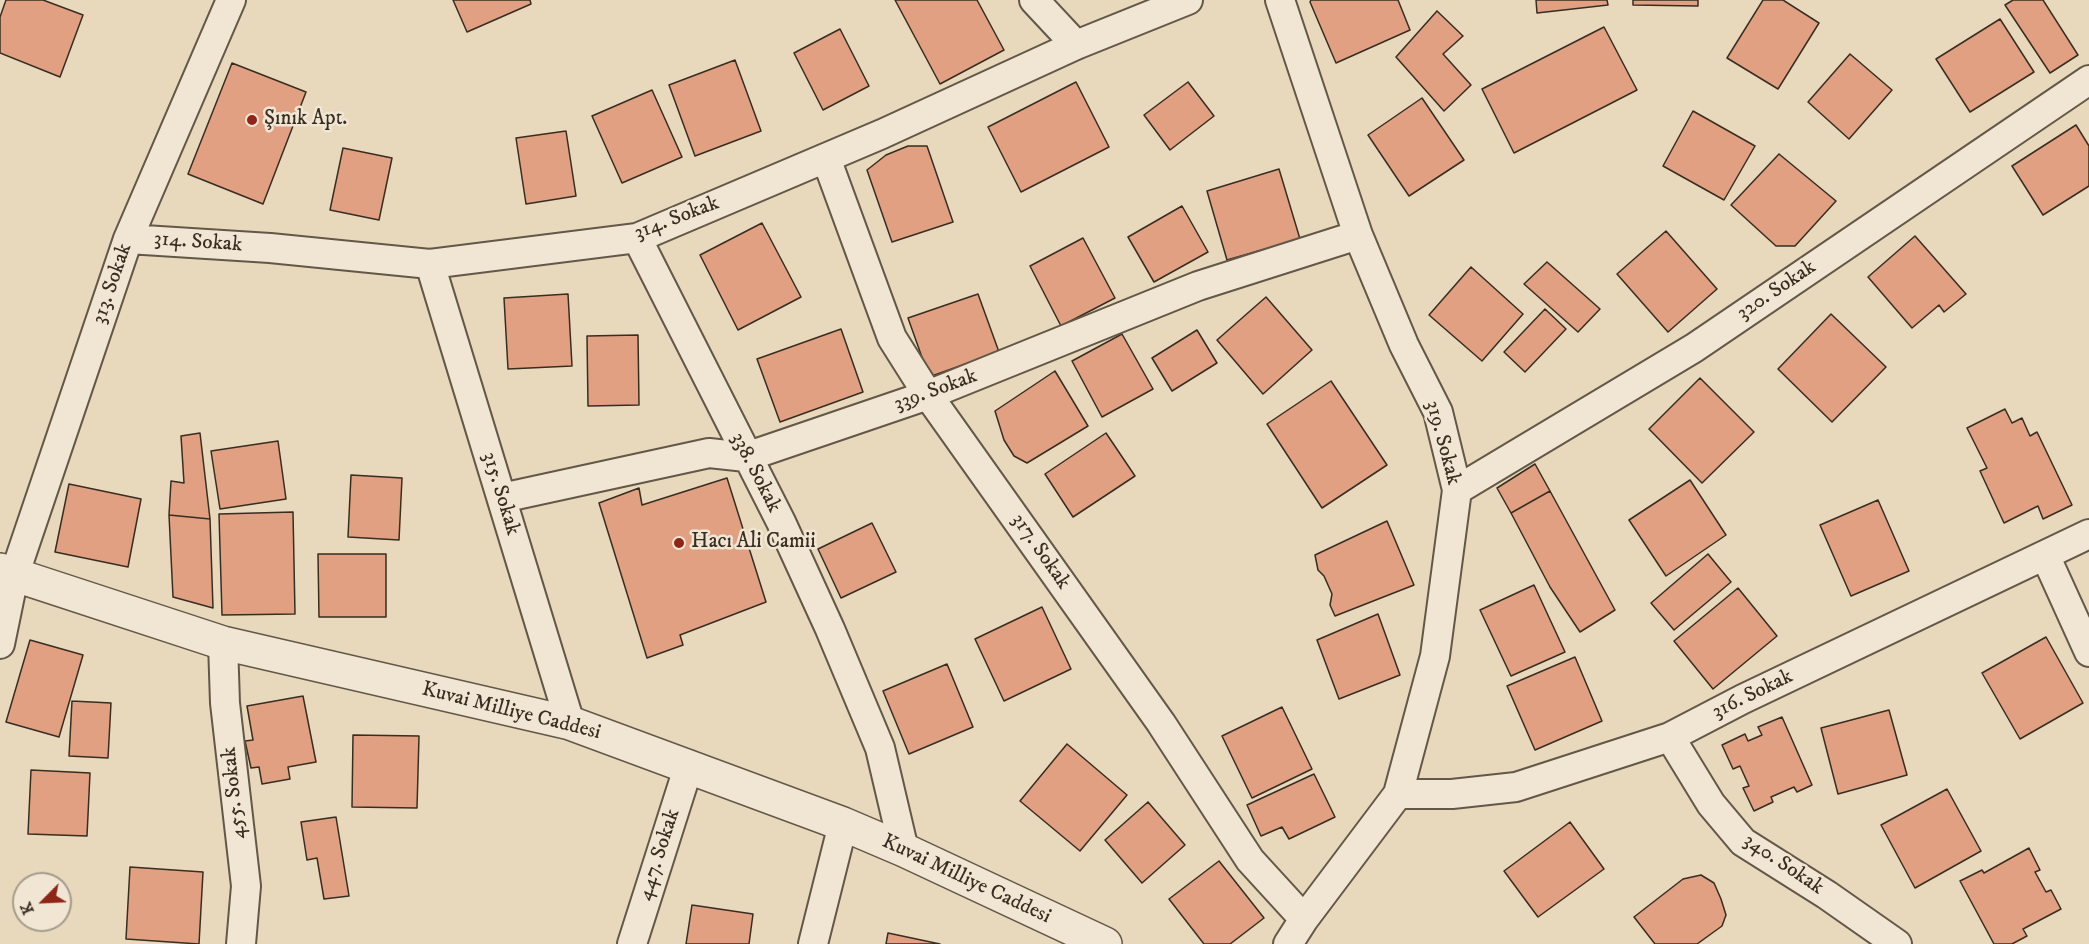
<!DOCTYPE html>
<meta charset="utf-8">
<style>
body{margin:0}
#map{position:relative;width:2089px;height:944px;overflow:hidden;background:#e8d8bc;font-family:"IM FELL DW Pica",serif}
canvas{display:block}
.north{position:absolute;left:12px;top:872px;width:60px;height:60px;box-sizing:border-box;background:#f0e6d3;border:2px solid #a69c8c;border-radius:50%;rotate:246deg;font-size:16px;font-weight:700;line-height:24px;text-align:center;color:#372d21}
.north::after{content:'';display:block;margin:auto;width:21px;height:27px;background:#8f2418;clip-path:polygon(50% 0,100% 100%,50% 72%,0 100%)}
</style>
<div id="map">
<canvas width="2089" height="944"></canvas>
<div class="north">K</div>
</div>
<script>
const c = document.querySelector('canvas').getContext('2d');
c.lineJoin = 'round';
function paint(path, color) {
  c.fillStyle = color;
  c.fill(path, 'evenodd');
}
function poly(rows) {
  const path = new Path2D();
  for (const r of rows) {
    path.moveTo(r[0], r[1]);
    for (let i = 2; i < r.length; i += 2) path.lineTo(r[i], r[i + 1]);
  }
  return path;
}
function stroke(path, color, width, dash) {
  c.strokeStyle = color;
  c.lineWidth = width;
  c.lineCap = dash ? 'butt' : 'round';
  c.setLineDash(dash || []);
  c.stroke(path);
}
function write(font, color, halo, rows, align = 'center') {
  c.font = font + ' "IM FELL DW Pica",serif';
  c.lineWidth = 5;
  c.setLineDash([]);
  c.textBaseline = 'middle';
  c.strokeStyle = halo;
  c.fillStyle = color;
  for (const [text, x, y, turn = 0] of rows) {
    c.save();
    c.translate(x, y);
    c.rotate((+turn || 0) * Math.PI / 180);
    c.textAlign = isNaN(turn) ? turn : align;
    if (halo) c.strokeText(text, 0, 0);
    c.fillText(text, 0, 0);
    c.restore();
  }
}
const building = poly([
 [6,0,43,0,83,15,60,77,0,53,0,17,6,0],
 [453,0,530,0,531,4,467,32,453,0],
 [895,0,977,0,1004,50,940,84,895,0],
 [1311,0,1398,0,1410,30,1336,63,1310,2,1311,0],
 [1536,0,1607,0,1608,5,1537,13,1536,0],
 [1633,0,1698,0,1698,6,1633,5,1633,0],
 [1763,0,1783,0,1819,23,1778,89,1727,58,1763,0],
 [2013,0,2043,0,2078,55,2050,73,2005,5,2013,0],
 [1437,11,1463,36,1443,54,1471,85,1444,111,1396,57,1437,11],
 [2000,19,2034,72,1970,112,1936,59,2000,19],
 [1604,27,1637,90,1514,153,1482,89,1604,27],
 [840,29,869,86,823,110,794,53,840,29],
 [1850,54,1892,90,1849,139,1808,102,1850,54],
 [735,60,761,131,695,156,669,85,735,60],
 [232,63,306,92,263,204,188,174,232,63],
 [1076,82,1109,147,1021,192,988,127,1076,82],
 [1188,82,1214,116,1170,150,1144,115,1188,82],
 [652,90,682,157,622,183,592,116,652,90],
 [1422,98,1464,160,1409,196,1368,135,1422,98],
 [1693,111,1755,146,1724,200,1663,166,1693,111],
 [2076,125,2089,146,2089,186,2043,215,2012,166,2076,125],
 [566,131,576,196,526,204,516,138,566,131],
 [908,146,927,146,953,222,892,242,867,170,886,155,908,146],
 [343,148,392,158,379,220,330,210,343,148],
 [1779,154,1836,201,1795,246,1776,246,1731,205,1779,154],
 [1279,169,1300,239,1227,260,1207,191,1279,169],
 [1182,206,1208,252,1154,282,1128,237,1182,206],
 [762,223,801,297,738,330,700,255,762,223],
 [1666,231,1717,289,1668,332,1617,274,1666,231],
 [1915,236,1966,294,1944,312,1939,305,1912,328,1868,277,1915,236],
 [1083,238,1115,298,1061,326,1030,266,1083,238],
 [1547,262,1600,309,1578,332,1524,284,1547,262],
 [1471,267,1523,314,1482,361,1429,315,1471,267],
 [568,294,572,366,508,369,504,298,568,294],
 [978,294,999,352,929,377,908,318,978,294],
 [1266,297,1312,350,1263,394,1217,340,1266,297],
 [1545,309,1566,329,1525,372,1504,352,1545,309],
 [1831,314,1886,367,1832,422,1778,369,1831,314],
 [841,329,863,392,780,422,757,359,841,329],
 [1197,330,1217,363,1172,391,1152,358,1197,330],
 [1122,334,1153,389,1102,417,1072,361,1122,334],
 [638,335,639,405,588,406,587,336,638,335],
 [1055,371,1088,426,1027,463,1014,456,1004,440,995,411,1055,371],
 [1700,378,1754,432,1702,483,1649,429,1700,378],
 [1331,381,1387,465,1322,508,1267,424,1331,381],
 [2005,409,2012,423,2022,418,2030,436,2037,432,2072,505,2043,519,2038,506,2004,523,1980,471,1987,468,1967,428,2005,409],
 [200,433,210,519,169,515,171,481,184,483,181,436,200,433],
 [1106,433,1135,476,1073,517,1045,474,1106,433],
 [278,441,286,499,220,509,211,451,278,441],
 [1535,464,1550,491,1511,513,1497,488,1535,464],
 [351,475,402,478,399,540,348,537,351,475],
 [727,478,766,602,680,635,683,645,647,658,599,503,639,488,642,505,727,478],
 [1690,480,1726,535,1666,576,1629,520,1690,480],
 [69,484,141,499,128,567,55,552,69,484],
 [1550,491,1615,610,1580,632,1550,587,1511,513,1550,491],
 [1878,500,1909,571,1851,596,1820,525,1878,500],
 [293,512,295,614,222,615,219,514,293,512],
 [169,515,210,519,213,608,173,597,169,515],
 [1387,521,1414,585,1335,616,1330,605,1332,594,1324,576,1318,570,1315,555,1387,521],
 [872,523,896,572,841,598,818,549,872,523],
 [318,554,386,554,386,617,319,617,318,554],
 [1708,554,1731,582,1674,630,1651,603,1708,554],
 [1534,585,1565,652,1511,676,1480,610,1534,585],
 [1738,588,1777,636,1713,689,1674,641,1738,588],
 [1042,607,1071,669,1004,701,975,639,1042,607],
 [1378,614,1400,675,1339,699,1317,640,1378,614],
 [2046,637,2083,703,2020,739,1982,673,2046,637],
 [30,640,83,655,59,737,6,722,30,640],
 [1575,657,1602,721,1535,750,1507,686,1575,657],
 [947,664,973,727,909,754,883,691,947,664],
 [303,696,316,762,288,767,290,779,262,784,259,767,251,768,245,741,253,740,247,706,303,696],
 [72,701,111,703,108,758,69,756,72,701],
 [1282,707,1312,769,1252,798,1222,736,1282,707],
 [1889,710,1907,775,1838,794,1821,728,1889,710],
 [1782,717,1812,785,1797,792,1794,787,1771,797,1773,802,1754,811,1743,788,1749,786,1740,766,1733,769,1722,745,1745,734,1748,741,1762,735,1758,727,1782,717],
 [353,735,419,736,417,808,352,807,353,735],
 [1067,744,1127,795,1080,851,1020,801,1067,744],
 [31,770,90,773,87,836,28,834,31,770],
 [1314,774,1335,817,1289,839,1282,827,1261,836,1247,805,1314,774],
 [1947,789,1981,851,1915,888,1881,825,1947,789],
 [1148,802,1185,845,1142,883,1105,840,1148,802],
 [336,817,349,896,324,899,317,858,307,860,301,822,336,817],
 [1570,822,1604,869,1538,917,1504,871,1570,822],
 [2029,848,2040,870,2035,872,2046,892,2051,890,2061,909,2023,929,2027,936,2012,944,1994,944,1960,881,1982,870,1984,873,2029,848],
 [1219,861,1264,918,1230,944,1204,944,1169,899,1219,861],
 [130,867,203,872,199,944,126,939,130,867],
 [1701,875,1714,883,1721,899,1726,915,1722,926,1697,944,1655,944,1634,917,1683,879,1701,875],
 [692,905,753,914,749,944,686,944,692,905],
 [888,933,940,944,886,944,888,933]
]);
paint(building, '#e2a082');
stroke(building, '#372d21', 1.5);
const minor = poly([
 [1034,0,1076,45],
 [1280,0,1358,235,1404,345,1438,412,1457,490,1435,656,1398,794,1304,919,1288,944],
 [826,158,892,338,928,395,1161,723,1250,860,1304,919],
 [637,238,781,522,830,629,880,748,904,850],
 [128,239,270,248,430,264,637,238,882,134,1076,45,1188,0],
 [430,264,570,723],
 [1457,490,1694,348,2089,80],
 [502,498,709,453,746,457,928,395,1198,286,1358,235],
 [2045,555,2089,652],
 [223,643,225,703,246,886,241,944],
 [0,644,14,576,128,239,231,0],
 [1670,737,1711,804,1743,842,1827,895,1897,944],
 [1398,794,1452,794,1516,787,1670,737,1743,699,2089,534],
 [632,944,689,765],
 [813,944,843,824]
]);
const tertiary = poly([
 [0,570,223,643,570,723,843,824,904,850,1105,944]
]);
stroke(minor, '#635848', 32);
stroke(tertiary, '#635848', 36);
stroke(minor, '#f0e6d3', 28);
stroke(tertiary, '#f0e6d3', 33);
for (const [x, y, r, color] of [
 [252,120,6,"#8f2418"],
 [679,543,6,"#8f2418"]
]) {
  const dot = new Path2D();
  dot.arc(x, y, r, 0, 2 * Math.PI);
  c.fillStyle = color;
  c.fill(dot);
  stroke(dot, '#f0e6d3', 2);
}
write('21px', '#372d21', '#f0e6d3', [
 ["Şınık Apt.",264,120],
 ["Hacı Ali Camii",691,543]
], 'left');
write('21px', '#372d21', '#f0e6d3', [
 ["314. Sokak",677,219,-21],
 ["314. Sokak",198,243,4],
 ["313. Sokak",113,284,-71],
 ["320. Sokak",1777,291,-34],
 ["339. Sokak",936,391,-20],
 ["319. Sokak",1442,443,75],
 ["338. Sokak",755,473,63],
 ["315. Sokak",500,494,73],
 ["317. Sokak",1040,552,55],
 ["316. Sokak",1753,695,-26],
 ["Kuvai Milliye Caddesi",511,712,14],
 ["455. Sokak",235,793,-96],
 ["447. Sokak",660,855,-72],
 ["340. Sokak",1783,865,34],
 ["Kuvai Milliye Caddesi",966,880,25]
]);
</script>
